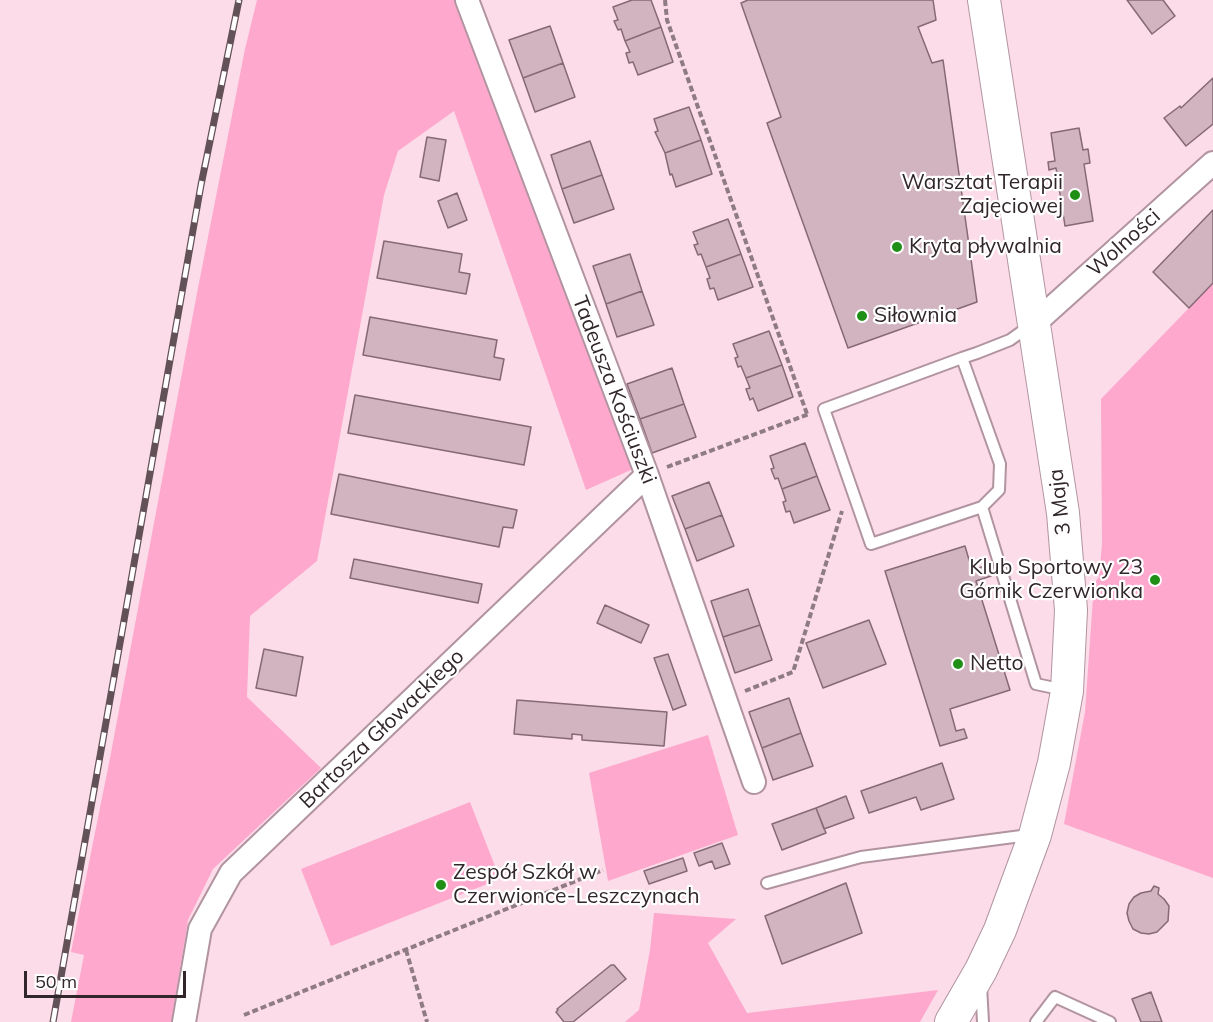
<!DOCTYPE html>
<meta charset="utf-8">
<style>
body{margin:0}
#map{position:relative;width:1213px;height:1022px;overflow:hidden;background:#fbdce8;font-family:Mulish,sans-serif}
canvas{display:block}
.scale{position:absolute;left:24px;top:971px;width:162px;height:27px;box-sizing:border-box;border:3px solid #31262a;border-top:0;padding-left:8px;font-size:18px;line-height:21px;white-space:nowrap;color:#31262a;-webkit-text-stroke:4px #fff;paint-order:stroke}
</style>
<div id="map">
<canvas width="1213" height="1022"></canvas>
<div class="scale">50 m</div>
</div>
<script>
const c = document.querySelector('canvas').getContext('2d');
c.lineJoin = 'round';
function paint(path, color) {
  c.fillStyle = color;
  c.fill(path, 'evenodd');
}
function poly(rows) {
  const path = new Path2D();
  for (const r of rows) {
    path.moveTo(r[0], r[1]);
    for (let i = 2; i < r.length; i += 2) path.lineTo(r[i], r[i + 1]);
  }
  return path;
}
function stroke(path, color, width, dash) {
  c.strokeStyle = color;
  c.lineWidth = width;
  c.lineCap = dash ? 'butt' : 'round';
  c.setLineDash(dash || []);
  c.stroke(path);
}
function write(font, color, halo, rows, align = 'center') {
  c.font = font + ' Mulish,sans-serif';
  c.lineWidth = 4.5;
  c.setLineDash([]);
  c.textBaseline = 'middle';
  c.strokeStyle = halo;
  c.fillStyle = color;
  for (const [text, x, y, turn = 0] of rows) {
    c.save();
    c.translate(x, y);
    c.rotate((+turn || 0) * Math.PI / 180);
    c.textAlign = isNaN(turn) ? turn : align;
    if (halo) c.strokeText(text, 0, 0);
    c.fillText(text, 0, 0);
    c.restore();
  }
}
paint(poly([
 [257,0,456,0,633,469,586,490,454,111,398,151,384,195,317,561,250,616,247,697,321,768,213,869,188,920,171,1022,71,1022,84,955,71,952,110,758,197,293,245,49],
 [1213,283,1213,878,1064,824,1085,712,1094,583,1099,577,1102,544,1101,399],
 [708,735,738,835,608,881,589,773],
 [470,802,500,879,331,946,301,869],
 [654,913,736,919,708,943,747,1013,938,990,920,1022,625,1022,639,1010,650,950]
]), '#fea8ce');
const building = poly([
 [632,0,651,0,661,27,625,41,621,29,618,30,614,21,618,20,613,7,632,0],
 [748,0,933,0,936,20,918,27,932,63,943,60,977,302,848,348,767,123,781,117,741,3,748,0],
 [1127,0,1163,0,1175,16,1152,34,1127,0],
 [550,26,563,63,523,78,509,40,550,26],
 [661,27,673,62,638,75,633,62,629,63,626,53,630,52,625,41,661,27],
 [563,63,575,97,535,112,523,78,563,63],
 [1213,78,1213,124,1186,146,1164,118,1180,106,1181,108,1213,78],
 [689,107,701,140,665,153,655,132,658,131,654,119,689,107],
 [1079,128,1083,150,1088,149,1090,163,1084,164,1093,221,1065,226,1056,168,1049,170,1048,162,1055,161,1051,133,1079,128],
 [427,137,446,140,439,181,420,177,427,137],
 [701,140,712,174,676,187,672,174,670,175,665,153,701,140],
 [590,141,602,175,562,189,551,155,590,141],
 [602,175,614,209,574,223,562,189,602,175],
 [457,193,467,220,448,228,438,201,457,193],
 [1213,210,1213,283,1189,308,1153,272,1213,210],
 [728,219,741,254,706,267,701,254,698,255,694,245,698,244,693,232,728,219],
 [384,241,462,254,459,272,470,274,466,294,377,278,384,241],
 [630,254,642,291,606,304,593,266,630,254],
 [741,254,753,287,718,300,714,288,710,289,707,279,710,278,706,267,741,254],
 [642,291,654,325,617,337,606,304,642,291],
 [370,317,497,340,494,357,504,359,500,380,363,355,370,317],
 [769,331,782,365,746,378,741,366,738,367,735,358,738,357,733,344,769,331],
 [782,365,793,397,758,411,753,398,750,400,746,389,750,388,746,378,782,365],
 [672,368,684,404,640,419,627,384,672,368],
 [355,395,531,427,524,465,348,433,355,395],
 [684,404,696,437,652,453,640,419,684,404],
 [805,443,817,476,782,489,778,478,775,479,771,469,774,468,770,456,805,443],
 [339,474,517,510,513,528,503,527,499,547,331,514,339,474],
 [817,476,830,510,794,523,790,511,786,512,783,502,786,501,782,489,817,476],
 [709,482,722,515,685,529,672,496,709,482],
 [722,515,734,546,697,561,685,529,722,515],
 [965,546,972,570,988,565,991,576,976,581,1010,690,950,709,956,731,964,729,967,738,940,746,885,571,965,546],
 [354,559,482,584,478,603,350,578,354,559],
 [748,589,760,625,723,637,711,601,748,589],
 [605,605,649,625,641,643,597,623,605,605],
 [869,620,886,664,823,688,806,643,869,620],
 [760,625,772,660,735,673,723,637,760,625],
 [264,649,303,657,296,696,256,688,264,649],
 [668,654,686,705,673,710,654,658,668,654],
 [789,698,801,733,762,748,749,712,789,698],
 [517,700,667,712,664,746,582,740,582,735,572,734,572,739,514,734,517,700],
 [801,733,813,766,773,780,762,748,801,733],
 [942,763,954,799,921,810,916,797,869,813,861,791,942,763],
 [846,796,854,818,824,829,816,808,846,796],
 [816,808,826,833,782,850,772,824,816,808],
 [722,843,730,864,715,869,712,861,699,866,694,853,722,843],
 [683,858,687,871,649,884,644,871,683,858],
 [846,883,862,933,782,964,765,916,846,883],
 [1154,886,1159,888,1158,894,1164,899,1169,906,1168,921,1157,932,1149,934,1141,933,1133,929,1129,921,1127,913,1129,904,1134,897,1141,893,1151,891,1154,886],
 [611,965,614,965,626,979,573,1022,564,1022,556,1012,558,1010,557,1009,611,965],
 [1151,992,1162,1022,1141,1022,1132,999,1151,992]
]);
paint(building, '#d2b4c0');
stroke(building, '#856974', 1.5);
const lane = poly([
 [962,358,1000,464,999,490,982,507,871,544,824,409,962,358,977,353,1010,340,1031,325],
 [982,507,1036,684,1064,690],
 [767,883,861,857,1029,835],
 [981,986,983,1022],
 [1036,1022,1055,997,1110,1022]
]);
const street = poly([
 [467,0,647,475,754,782],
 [1035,323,1213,163],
 [184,1022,200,929,231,873,647,475]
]);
const secondary = poly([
 [951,1022,981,970,1000,930,1035,835,1054,763,1067,691,1071,610,1063,513,984,0]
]);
stroke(lane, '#b194a0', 14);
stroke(street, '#b194a0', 26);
stroke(secondary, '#b194a0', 34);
stroke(poly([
 [665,0,667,20,807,414],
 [667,467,809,414],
 [745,691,793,672,842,511],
 [406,950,427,1022],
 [244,1015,603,870]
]), '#8f7b82', 4, [6, 3]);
stroke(lane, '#fff', 10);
stroke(street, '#fff', 22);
stroke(secondary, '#fff', 32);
const rail = poly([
 [53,1022,201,185,239,0]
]);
stroke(rail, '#625258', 7);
stroke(rail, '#fff', 4.5, [14]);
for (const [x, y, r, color] of [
 [1075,195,6,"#1f8f15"],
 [897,247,6,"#1f8f15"],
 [862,316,6,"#1f8f15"],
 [1155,580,6,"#1f8f15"],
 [958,664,6,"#1f8f15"],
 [441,885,6,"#1f8f15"]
]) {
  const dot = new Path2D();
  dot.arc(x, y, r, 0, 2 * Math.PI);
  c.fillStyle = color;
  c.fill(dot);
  stroke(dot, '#fff', 2);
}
write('21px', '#31262a', '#fff', [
 ["Warsztat Terapii",1063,183,"right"],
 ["Zajęciowej",1063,207,"right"],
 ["Kryta pływalnia",909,247],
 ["Siłownia",874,316],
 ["Klub Sportowy 23",1143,568,"right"],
 ["Górnik Czerwionka",1143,592,"right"],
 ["Netto",970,664],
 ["Zespół Szkół w",453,873],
 ["Czerwionce-Leszczynach",453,897]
], 'left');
write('21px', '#31262a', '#fff', [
 ["Wolności",1124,243,-42],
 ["Tadeusza Kościuszki",614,390,69],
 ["3 Maja",1060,502,-97],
 ["Bartosza Głowackiego",382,729,-44]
]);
</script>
